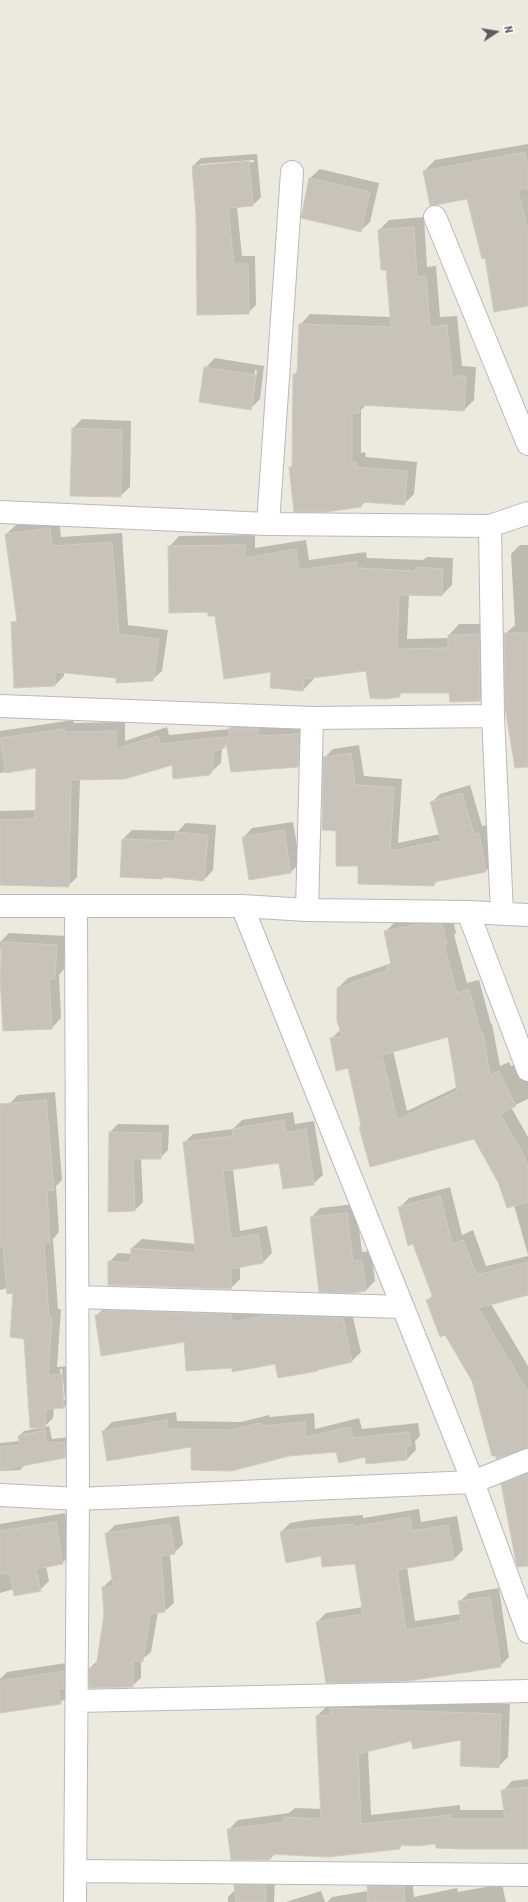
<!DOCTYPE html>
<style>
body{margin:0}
#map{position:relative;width:528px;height:1902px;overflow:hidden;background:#ece9de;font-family:"Roboto Condensed",sans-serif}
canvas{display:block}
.north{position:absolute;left:476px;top:12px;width:40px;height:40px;-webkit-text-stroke:3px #fff;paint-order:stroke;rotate:78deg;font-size:11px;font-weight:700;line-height:16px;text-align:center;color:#575c61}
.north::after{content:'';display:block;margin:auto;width:14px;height:18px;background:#575c61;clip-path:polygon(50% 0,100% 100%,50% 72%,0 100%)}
</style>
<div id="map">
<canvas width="528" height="1902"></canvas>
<div class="north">N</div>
</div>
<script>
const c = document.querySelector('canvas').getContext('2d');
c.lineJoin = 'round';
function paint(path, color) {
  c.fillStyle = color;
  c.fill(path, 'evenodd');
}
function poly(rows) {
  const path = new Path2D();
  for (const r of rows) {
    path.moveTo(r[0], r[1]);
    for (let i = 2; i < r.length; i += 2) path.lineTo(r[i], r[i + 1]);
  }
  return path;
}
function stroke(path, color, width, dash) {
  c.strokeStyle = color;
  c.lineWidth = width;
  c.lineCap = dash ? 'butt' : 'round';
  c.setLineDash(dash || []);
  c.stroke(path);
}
paint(poly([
 [528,144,528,305,485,257,468,198,424,171,435,160],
 [257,154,261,197,253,205,237,207,242,256,255,256,256,305,248,313,197,214,193,166,201,158],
 [254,160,254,162,200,166,200,164],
 [320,169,379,183,370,222,360,231,310,178],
 [424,217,427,267,436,266,440,317,457,316,462,366,476,367,474,400,464,410,367,404,361,410,361,453,365,452,366,457,417,462,414,494,404,504,366,501,361,506,290,468,293,465,294,375,298,370,300,325,310,314,391,317,387,269,379,230,389,220],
 [215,358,264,366,260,399,250,409,205,368],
 [255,370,257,370,253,399,251,399],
 [82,419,131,421,130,487,120,496,73,428],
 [59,519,61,537,122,533,128,625,168,630,162,671,152,680,64,672,64,676,55,685,6,534,16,525],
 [255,535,255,548,306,540,309,560,366,552,367,558,423,560,427,557,453,558,452,585,442,595,409,594,407,639,449,638,449,635,459,624,489,624,490,690,480,700,450,692,403,692,399,696,367,670,314,677,313,680,303,690,272,671,216,615,209,611,169,547,179,536],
 [520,545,528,545,528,733,505,634,515,625,511,554],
 [239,719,267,719,267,727,308,725,307,757,298,766,227,744,222,748,221,763,209,774,173,763,80,779,77,877,68,886,0,884,0,811,36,810,37,767,0,773,0,731,73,720,74,723,125,722,125,741,167,727,169,735,230,729],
 [359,745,364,776,402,779,398,843,440,834,431,803,440,794,470,785,482,826,488,825,495,862,486,871,438,880,434,885,360,865,337,830,324,758,333,749],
 [293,822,300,863,291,872,243,838,252,828],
 [186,823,216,825,213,870,204,880,164,876,163,878,123,839,132,830,178,831],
 [452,915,456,933,454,935,467,983,479,980,491,1024,492,1024,500,1066,509,1062,511,1066,525,1061,528,1066,528,1099,511,1107,528,1137,528,1255,514,1205,474,1138,362,1125,349,1067,331,1039,341,1029,338,988,348,978,392,963,385,932,395,922],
 [449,1036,457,1087,407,1111,393,1051],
 [9,933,66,936,64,969,59,975,61,1018,52,1028,4,1030,0,942],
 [55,1092,62,1180,56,1186,59,1232,53,1239,58,1309,61,1309,57,1367,70,1366,73,1398,64,1407,54,1408,53,1418,44,1427,49,1426,52,1439,70,1437,70,1452,65,1457,25,1465,20,1470,0,1471,0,1443,20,1441,19,1436,24,1431,40,1428,25,1338,14,1292,8,1288,0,1290,0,1196,9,1104,18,1095],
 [60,1369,62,1369,65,1400,63,1400],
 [293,1112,295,1124,314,1121,323,1175,313,1184,280,1162,233,1169,240,1231,267,1226,272,1253,263,1262,240,1266,240,1279,231,1288,109,1262,118,1253,132,1254,132,1248,142,1239,196,1244,184,1143,193,1134,233,1129,242,1120],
 [118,1124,169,1125,168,1150,160,1158,141,1158,143,1202,135,1210,109,1211,110,1132],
 [450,1187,462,1235,473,1230,486,1266,528,1256,528,1294,491,1304,528,1366,528,1446,473,1380,427,1301,433,1295,399,1208,409,1198],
 [356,1204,362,1252,371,1251,375,1281,366,1290,311,1218,320,1208],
 [240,1306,240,1313,276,1307,351,1309,361,1352,352,1361,317,1370,279,1377,276,1363,233,1367,185,1341,96,1316,105,1307],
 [176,1412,177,1421,241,1422,269,1415,270,1417,314,1413,315,1429,359,1418,362,1429,418,1423,420,1436,415,1441,416,1450,407,1459,366,1456,337,1451,192,1446,103,1431,112,1422],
 [419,1509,421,1522,457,1516,463,1550,454,1559,407,1567,415,1621,461,1614,459,1602,469,1593,499,1588,509,1657,500,1666,317,1622,326,1613,363,1607,356,1563,322,1555,281,1532,290,1523,307,1520,363,1515,363,1518],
 [65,1513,72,1554,62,1563,46,1566,49,1581,40,1590,14,1589,0,1593,0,1524],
 [179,1516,183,1544,174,1553,170,1554,174,1603,165,1611,158,1612,151,1652,141,1660,141,1678,132,1686,90,1668,98,1660,105,1615,103,1587,113,1578,106,1534,115,1525],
 [73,1662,70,1694,60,1703,0,1698,0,1679,7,1672],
 [354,1698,510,1704,508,1757,498,1767,462,1739,412,1740,368,1750,371,1815,460,1805,460,1810,505,1810,503,1791,512,1781,528,1779,528,1848,436,1843,403,1844,400,1848,276,1853,270,1859,228,1830,238,1820,289,1813,295,1808,322,1809,317,1716,327,1706],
 [245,1876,275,1876,274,1902,228,1902,228,1897,236,1889,235,1885],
 [376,1878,412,1878,414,1897,457,1888,458,1892,502,1884,506,1902,327,1902,332,1897,368,1891,368,1886],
 [321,1891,325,1902,286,1902]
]), '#0003');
const building = poly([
 [525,152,528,170,528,188,518,190,528,231,528,306,494,312,485,258,482,259,467,199,430,206,423,171,525,152],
 [249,161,253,206,228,208,234,264,248,264,249,314,197,315,196,215,192,166,249,161],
 [309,178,370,192,361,232,301,218,309,178],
 [414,227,417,277,426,276,430,327,447,325,452,376,466,376,464,411,359,405,359,413,352,413,352,463,356,462,356,467,407,471,405,505,361,502,361,507,326,512,294,512,289,467,292,467,293,374,297,375,299,324,391,327,386,270,381,270,378,230,414,227],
 [204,367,256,375,251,410,199,402,204,367],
 [72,428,122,430,121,497,70,496,72,428],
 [50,528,52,546,112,542,119,634,159,639,153,681,116,683,116,678,55,672,55,686,14,688,11,622,17,621,5,534,50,528],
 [245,545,245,558,296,549,299,570,356,562,357,568,415,571,416,567,443,569,442,596,399,595,397,649,448,648,448,635,479,634,480,701,450,702,449,693,400,693,400,697,385,699,370,698,366,671,304,679,303,691,270,688,271,672,224,679,215,616,208,616,208,612,169,613,168,546,245,545],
 [504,633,528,633,528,767,515,768,505,708,504,633],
 [229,728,258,728,258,736,299,734,298,767,231,772,225,737,229,736,229,728],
 [64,729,65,732,116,731,116,749,158,736,161,744,223,737,225,748,214,751,212,773,209,773,210,775,173,779,172,765,125,779,71,780,69,887,0,885,0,820,35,819,36,768,6,773,0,738,64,729],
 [351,753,355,785,394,787,390,851,441,841,430,802,462,793,474,834,479,833,486,872,434,882,434,886,358,884,358,866,336,866,336,831,322,830,323,757,351,753],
 [284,830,291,873,249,880,242,837,284,830],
 [176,832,208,835,204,881,163,877,163,879,120,877,122,839,175,841,176,832],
 [419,924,442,924,447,944,444,944,457,993,469,989,481,1033,483,1033,490,1075,499,1071,516,1106,500,1114,525,1158,528,1168,528,1202,507,1208,498,1182,474,1139,370,1167,359,1127,361,1126,348,1068,336,1071,330,1038,342,1036,337,1021,337,988,388,970,387,966,391,965,384,931,419,924],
 [448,1037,457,1091,397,1120,382,1055,448,1037],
 [2,942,57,945,55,979,49,979,52,1029,3,1031,0,977,2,942],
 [46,1100,54,1190,47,1191,50,1242,44,1243,49,1318,52,1318,48,1375,62,1374,64,1408,46,1409,45,1428,30,1428,24,1339,10,1337,13,1293,7,1294,3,1246,0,1246,0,1104,46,1100],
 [284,1120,286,1133,306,1129,314,1185,283,1189,279,1163,223,1171,231,1239,258,1234,263,1263,231,1269,231,1289,108,1285,108,1261,130,1263,131,1248,196,1253,183,1142,233,1136,232,1129,284,1120],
 [109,1132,161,1133,161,1159,133,1159,135,1211,108,1212,109,1132],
 [440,1196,452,1244,463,1240,477,1275,528,1262,528,1295,478,1308,528,1392,528,1448,496,1459,496,1456,492,1456,472,1381,445,1335,440,1337,426,1300,433,1298,413,1244,408,1246,398,1207,440,1196],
 [347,1213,353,1261,362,1260,366,1291,352,1293,319,1292,310,1217,347,1213],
 [107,1310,231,1314,231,1322,267,1315,343,1318,352,1362,317,1370,318,1371,278,1378,275,1364,232,1372,232,1368,186,1371,184,1342,101,1356,95,1315,102,1314,102,1312,107,1312,107,1310],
 [167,1420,168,1429,232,1430,260,1423,261,1426,305,1422,306,1437,350,1427,353,1438,409,1432,411,1446,406,1447,407,1460,366,1464,365,1457,339,1463,336,1452,289,1456,232,1471,191,1470,191,1447,107,1461,102,1431,167,1420],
 [45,1430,47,1443,65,1442,65,1458,0,1470,0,1447,20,1445,18,1436,45,1430],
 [528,1473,528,1566,517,1567,501,1484,528,1473],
 [410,1517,412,1531,448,1525,454,1560,397,1570,406,1630,461,1621,458,1601,490,1597,501,1667,408,1681,326,1683,316,1622,363,1614,355,1564,322,1567,321,1556,286,1563,280,1532,297,1529,354,1524,354,1527,410,1517],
 [56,1522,63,1564,36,1569,41,1591,14,1596,10,1573,0,1574,0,1531,56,1522],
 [170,1524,175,1554,161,1556,165,1612,150,1614,143,1662,133,1660,133,1687,89,1688,89,1668,96,1667,104,1615,102,1587,113,1586,105,1533,170,1524],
 [64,1671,64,1689,58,1689,61,1704,0,1713,0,1681,64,1671],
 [330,1708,501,1714,499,1768,460,1766,461,1740,413,1749,411,1741,358,1754,361,1824,451,1815,450,1819,505,1819,501,1790,528,1787,528,1849,462,1849,436,1848,435,1844,418,1846,400,1845,400,1849,328,1857,269,1854,270,1860,231,1860,227,1829,284,1822,284,1817,321,1819,316,1716,331,1715,330,1708],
 [234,1885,266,1885,266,1902,236,1902,234,1885],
 [367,1886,404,1886,405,1902,368,1902,367,1886]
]);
paint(building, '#c7c3bb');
stroke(building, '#d1cbbc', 1);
const street = poly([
 [435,217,528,444],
 [0,512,268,524,490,526,493,716,502,913],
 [268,524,292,172],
 [490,526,528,513],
 [0,706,312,718,307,910],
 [312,718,493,716],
 [0,906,242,906,307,910,468,912,528,915],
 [242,906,473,1482,528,1632],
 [468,912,528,1070],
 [78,1297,403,1307],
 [0,1495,78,1499,473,1482,528,1460],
 [77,1701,528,1691],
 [76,1871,528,1875],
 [75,1902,78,1499,76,906]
]);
stroke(street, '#b6babf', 24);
stroke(street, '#fff', 22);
</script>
